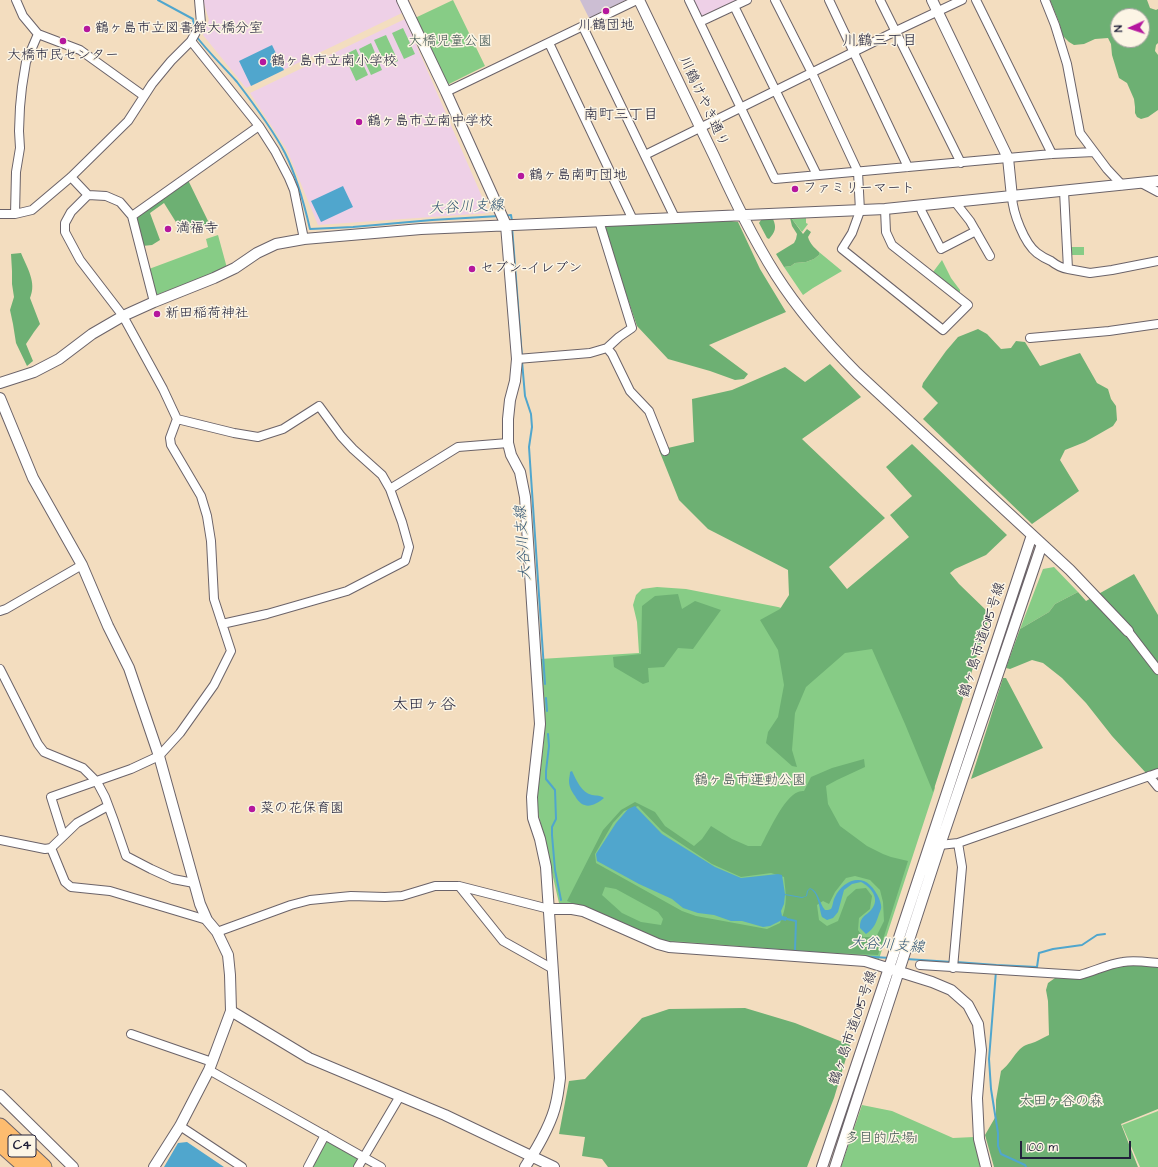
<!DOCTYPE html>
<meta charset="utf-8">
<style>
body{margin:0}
#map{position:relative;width:1158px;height:1167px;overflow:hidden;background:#f3ddbf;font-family:"Architects Daughter",sans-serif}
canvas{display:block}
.north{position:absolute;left:1110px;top:8px;width:40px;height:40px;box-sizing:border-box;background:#fcf5e5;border:1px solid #a5a1a1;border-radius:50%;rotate:267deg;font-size:11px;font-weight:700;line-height:16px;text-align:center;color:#22223b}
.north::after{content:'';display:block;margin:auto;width:14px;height:18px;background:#b5179e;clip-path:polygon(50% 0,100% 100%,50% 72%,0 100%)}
.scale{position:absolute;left:1020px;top:1141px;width:111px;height:18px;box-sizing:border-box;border:2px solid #22223b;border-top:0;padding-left:5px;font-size:12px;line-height:14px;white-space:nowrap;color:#22223b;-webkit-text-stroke:3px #fcf5e5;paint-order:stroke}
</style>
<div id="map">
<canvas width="1158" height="1167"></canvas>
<div class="north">N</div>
<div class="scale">100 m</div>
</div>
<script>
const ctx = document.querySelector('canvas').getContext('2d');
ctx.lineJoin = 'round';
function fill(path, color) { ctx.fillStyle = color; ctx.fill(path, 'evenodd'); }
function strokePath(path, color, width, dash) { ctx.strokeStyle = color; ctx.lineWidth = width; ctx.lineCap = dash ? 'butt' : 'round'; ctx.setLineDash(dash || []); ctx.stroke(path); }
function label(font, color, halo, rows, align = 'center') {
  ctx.font = font + ' "Architects Daughter","Klee One",sans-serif'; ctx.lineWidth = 3; ctx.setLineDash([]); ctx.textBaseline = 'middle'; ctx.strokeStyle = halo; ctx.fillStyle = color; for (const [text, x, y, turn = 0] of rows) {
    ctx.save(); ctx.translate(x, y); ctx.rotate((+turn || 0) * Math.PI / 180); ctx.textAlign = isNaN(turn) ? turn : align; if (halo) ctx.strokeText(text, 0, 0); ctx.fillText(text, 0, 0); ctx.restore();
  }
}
fill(new Path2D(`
 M203 0H396L402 13 246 88 203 35 209 20Z
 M693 0H736L702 16 700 15Z
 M405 19 489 213 318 225 287 150 250 93Z`), '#eed0e7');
fill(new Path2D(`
 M580 0H626L589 18Z`), '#ccbed3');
fill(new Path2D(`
 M453 0 485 66 447 85 415 18Z
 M403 28 415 54 404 59 392 33Z
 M386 35 398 61 386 66 374 40Z
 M371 43 382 70 371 75 359 49Z
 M356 49 368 75 356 81 344 55Z
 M806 218V223L808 224 802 232 792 219Z
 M218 235 227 268 156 295 149 269 208 247 206 239Z
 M1067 247H1084V255H1068Z
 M819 252 842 271 813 288 803 295 784 267 791 266 795 263 806 262 814 259 819 255Z
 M942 260 951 278 960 290V293L933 272Z
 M1054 567 1078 592 1055 604 1049 612 1020 629 1043 569Z
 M657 587 686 589 778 607 873 635 935 788 879 959 661 944 559 903 538 812 537 799 544 739 540 659 639 653 637 622 633 605 636 595 642 589Z
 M862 1105 892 1111 953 1138 974 1137 980 1167H841Z
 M1158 1111V1167H1140L1122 1125Z
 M327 1141 359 1159 354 1167H312Z`), '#87cc86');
fill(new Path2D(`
 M1050 0H1147L1150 8 1156 10 1158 9V43L1156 45 1155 51 1158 55V110L1148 117 1141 119 1137 117 1135 113V107L1134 99 1127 83 1119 78 1112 55 1111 44 1108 38 1095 39 1084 44 1074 45 1069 42 1063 36 1059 22ZM1118 16H1142V40H1118Z
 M188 180 209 223C201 227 189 230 179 227L164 203 150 213 160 240 152 245 142 246 134 216Z
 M790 218 792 219 803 234 807 229 811 232 808 237C810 244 814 247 819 252V255L814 259 806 262 795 263 791 266 784 267 776 254 794 243 796 239 797 234 792 226Z
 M773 219C777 228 775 232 769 239L767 238 759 223 761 220Z
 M731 221 738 222 760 269 786 312 709 345 748 374 744 379 735 380 710 371 668 359 637 326 614 258 604 225Z
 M21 253C27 268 37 282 30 298L40 324 34 332 26 344 33 361 27 366 16 343 13 324 10 310 14 297 12 284V271L11 254Z
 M978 329 987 334 1001 349 1011 348 1016 341 1025 342 1040 366 1058 360 1080 353 1097 383 1108 389 1111 399 1116 406 1117 420 1113 426 1085 442 1065 450 1060 460 1079 491 1032 524 923 419 938 403 922 387 923 383 946 351 958 337Z
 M830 364 861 397 802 439 885 518 829 567 847 589 909 537 890 515 912 496 886 467 912 444 1007 535 986 555 955 569 950 573 959 584 989 613 988 621 933 792 905 724 872 649 845 653 806 687 795 713 792 750 797 767 792 766 766 743 768 732 778 717 784 685 778 650 760 620 780 609 789 595 788 570 708 529 679 500 659 450 694 442 692 399 732 390 785 367 805 382Z
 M1134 574 1158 615V769L1146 773 1112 736 1086 703 1062 678 1043 663 1032 660 1010 669 1006 668 1020 629 1049 612 1055 604 1078 592 1086 601Z
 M678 594 682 609 695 601 721 610 693 649 678 648 664 667 648 668 649 682 643 684 614 667 613 657 641 654 642 606 655 596Z
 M1003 678H1006L1043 748 971 779Z
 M864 759 865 767 837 780 826 786 828 804 840 826 867 846 883 854 891 857 908 861 878 955 818 952 662 940 567 901 603 830 621 810 635 802 655 812 665 826 694 846 702 839 711 826 732 839 748 846H761C768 833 784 797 798 792 800 791 802 791 804 791L811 777 832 768ZM638 806 662 831 712 864 741 877 771 873 784 877C786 896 788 904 780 923L767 929 696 916 682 911 596 863 595 854 613 823 624 811ZM855 876 870 880 880 890 883 902 884 921 877 935 869 937H863L858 930 859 918 870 909 872 896 866 888 856 889 847 897 838 921 827 926 819 920 817 905 823 901 829 904 835 892 846 878ZM605 887 616 889 658 912 663 919 661 925 641 922 622 913 602 895Z
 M1122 964 1158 966V1109L1121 1124 1138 1167H994L985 1135 996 1116V1100L1001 1071C1009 1065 1013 1056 1020 1049 1024 1045 1029 1044 1035 1042 1040 1040 1044 1037 1049 1035L1048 1001 1046 990 1048 983 1055 978 1073 979 1088 976Z
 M745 1008 795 1023 850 1045 834 1098 807 1167H608L602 1159 582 1156 585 1137 559 1134 569 1081 585 1079 642 1018 669 1009Z`), '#6db073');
fill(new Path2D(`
 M272 45 284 70 251 86 239 61Z
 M343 186 353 207 321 222 311 201Z
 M572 771C576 780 582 793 592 795 597 796 600 795 604 798 593 807 583 810 575 796 572 792 569 787 569 781 569 778 570 775 570 772Z
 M635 806 662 834 715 867 741 878 778 874 782 875 785 894 802 897 806 896 807 891 810 888C819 891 819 903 825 910 827 910 829 910 831 909 833 906 833 900 835 897 840 886 852 877 864 881 872 884 880 897 881 905 882 908 880 911 879 914 876 923 874 929 866 934L860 928C860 916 865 917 871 910 881 899 871 887 861 882L852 884 844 890 838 912 833 918 827 920 822 917C819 908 819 893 810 889L808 891 807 896 802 898 785 895 784 904 781 911 782 916 787 917 786 921 782 920 770 926 763 927 742 921H731L714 915 698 913 683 908 672 899 639 884 597 861 596 854 616 823 628 809Z
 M187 1142 224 1167H164L178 1143Z`), '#50a6cd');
strokePath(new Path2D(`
 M158 0 193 19 194 28
 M196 36C209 53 224 67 237 82 253 103 273 130 285 153 297 177 304 203 310 229L353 227 432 220 499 216
 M505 216 511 215 512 221
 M512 227 522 357
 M522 361 525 396 531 414 532 427 529 447 545 684
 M546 698 547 711
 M548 734 549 746 546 771V779L555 790 556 819 552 827V835L555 870 561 900
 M787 919 796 921 795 950
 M749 948 818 953
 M858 956 890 958
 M906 959 952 962
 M956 962 996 965V967
 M996 965 1037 967 1039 953 1053 949 1082 945 1097 935 1105 934
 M996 971 989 1059 991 1089 998 1133V1146L1001 1154 1025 1165 1026 1167`), '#50a6cd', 2);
const minor = new Path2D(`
 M16 0 23 16 38 34 80 50 144 96
 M689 0 775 179 1052 154 1094 152
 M775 0 812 73 858 172 860 211 852 233 842 249 943 330 968 305 892 245 886 232 885 209
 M829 0 908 167
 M880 0 961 163
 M976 0 1052 154
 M1045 0 1055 25 1067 64 1080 133 1107 169 1122 185
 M734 6 817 175
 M700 22 747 0
 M583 27 675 218
 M191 41 259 126 275 151 289 178 294 190 304 239
 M549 43 633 220
 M446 92 637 0
 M645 155 896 31 962 0
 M71 177 88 195 106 196 120 202 132 216 154 302
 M1143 184 1158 192
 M1064 191 1068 269 1090 273 1112 270 1158 261
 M88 195 71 212 65 223V232L80 260 123 316 163 389 177 419 234 433 258 437 283 429 319 406 341 436 353 449 382 475 390 489 402 522 409 547 405 561 347 591 267 614 222 624
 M1012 197C1013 213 1024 243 1037 253 1041 256 1046 259 1051 261 1056 265 1061 268 1068 269
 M955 202 970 221 990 256
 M920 206 922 212 941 249 976 231
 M0 214H15L32 210 71 177 128 121 152 84 171 61 191 41 201 23 199 0
 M15 214 16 172 20 148 19 131 20 107 22 87 26 62 38 34
 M132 216 259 126
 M1030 338 1109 331 1158 324
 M607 348 612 354 630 391 649 411 665 451
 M517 359 590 353 607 348 619 337 632 328 599 221
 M390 489 458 447 508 443
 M0 611 6 609 82 565
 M1128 631 1158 670
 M0 669 38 744 44 752 83 768 97 782 105 797 114 821 126 856 151 869 173 879 194 883
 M1149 776 1158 787
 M63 835 51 797 131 769 159 756 180 733 214 685 231 651 214 599 211 541 207 516 201 496 171 445 170 438 177 419
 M0 840 45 849 51 848 77 823 108 806
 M958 843 1158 773
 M940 845 958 843 962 867 953 968
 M51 848 65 882 71 887 110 891 207 920
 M459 886 503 941 553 969
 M217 932 291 905 310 900 351 896 385 897 402 896 435 886H459L549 909
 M920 965 1080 975C1095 971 1108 964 1123 962 1134 960 1147 962 1158 963
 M131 1034 212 1062
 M209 1070 381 1167
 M180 1126 242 1167
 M308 1167 325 1135
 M358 1167 400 1096`);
const tertiary = new Path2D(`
 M402 0 446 92 506 225 517 359 515 381 510 400 508 419V443L511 455 520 472 525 497 540 724 532 797 533 818 540 839 546 867 560 1078C559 1086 558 1095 556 1103 552 1123 536 1150 525 1167
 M639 0C664 52 689 104 714 156 733 197 752 237 776 275 799 311 827 343 857 373L1070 570 1128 631
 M932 0 1008 158 1012 197
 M0 383 34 372 59 359 92 334 123 316 154 302 214 278 235 268 257 253 276 244 304 239 421 229 885 209 1158 181
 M0 398 33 478 82 565 108 626 129 668 159 756 200 904 207 920 217 932 228 955 230 975 231 1011 209 1070 180 1126 154 1167
 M549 909H572L583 911 658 944 669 947 865 961 932 982 951 990 968 1005 978 1024 981 1050 977 1098 979 1139 986 1167
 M231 1011 309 1058 445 1115 554 1167
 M0 1095 73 1167
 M822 1167 889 968 1032 535
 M835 1167 940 845 1042 544`);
const motorway = new Path2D(`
 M0 1126 44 1167
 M0 1144 26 1167`);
strokePath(minor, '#6b6369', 10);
strokePath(tertiary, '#6b6369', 12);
strokePath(motorway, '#6b6369', 17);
strokePath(minor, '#fff', 8);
strokePath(tertiary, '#fff', 10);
strokePath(motorway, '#fdbc6f', 15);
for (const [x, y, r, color] of [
 [606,11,4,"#b5179e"],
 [87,29,4,"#b5179e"],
 [63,41,4,"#b5179e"],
 [263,62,4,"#b5179e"],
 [359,122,4,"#b5179e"],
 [521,176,4,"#b5179e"],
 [795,189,4,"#b5179e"],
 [168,229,4,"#b5179e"],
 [472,269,4,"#b5179e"],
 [157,314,4,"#b5179e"],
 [252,809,4,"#b5179e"]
]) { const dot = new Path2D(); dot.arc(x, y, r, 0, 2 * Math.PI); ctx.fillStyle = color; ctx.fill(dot); strokePath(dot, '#fcf5e5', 1.5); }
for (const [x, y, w] of [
 [22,1146,28]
]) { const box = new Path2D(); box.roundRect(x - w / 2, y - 11, w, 22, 3); ctx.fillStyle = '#fcf5e5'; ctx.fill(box); strokePath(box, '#22223b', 1); }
label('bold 13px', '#22223b', null, [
 ["C4",22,1146]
]);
label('14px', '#22223b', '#fcf5e5', [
 ["川鶴団地",606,26,"center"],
 ["鶴ヶ島市立図書館大橋分室",95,29],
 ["大橋市民センター",63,56,"center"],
 ["鶴ヶ島市立南小学校",271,62],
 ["鶴ヶ島市立南中学校",367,122],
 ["鶴ヶ島南町団地",529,176],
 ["ファミリーマート",803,189],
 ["満福寺",176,229],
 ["セブン-イレブン",480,269],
 ["新田稲荷神社",165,314],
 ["菜の花保育園",260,809]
], 'left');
label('14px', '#405552', '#fcf5e5', [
 ["大橋児童公園",450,42],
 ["鶴ヶ島市運動公園",750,781],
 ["太田ヶ谷の森",1061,1102],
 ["多目的広場1",881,1139]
]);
label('14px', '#22223b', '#fcf5e5', [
 ["川鶴けやき通り",703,102,65],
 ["鶴ヶ島市道1015号線",983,640,-72],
 ["鶴ヶ島市道1015号線",854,1028,-71]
]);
label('15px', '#22223b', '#fcf5e5', [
 ["川鶴三丁目",880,42],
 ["南町三丁目",621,116]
]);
label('italic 15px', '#345775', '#fcf5e5', [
 ["大谷川支線",466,208,-3],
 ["大谷川支線",524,543,-94],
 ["大谷川支線",887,946,4]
]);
label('16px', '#22223b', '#fcf5e5', [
 ["太田ヶ谷",424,706]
]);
</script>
